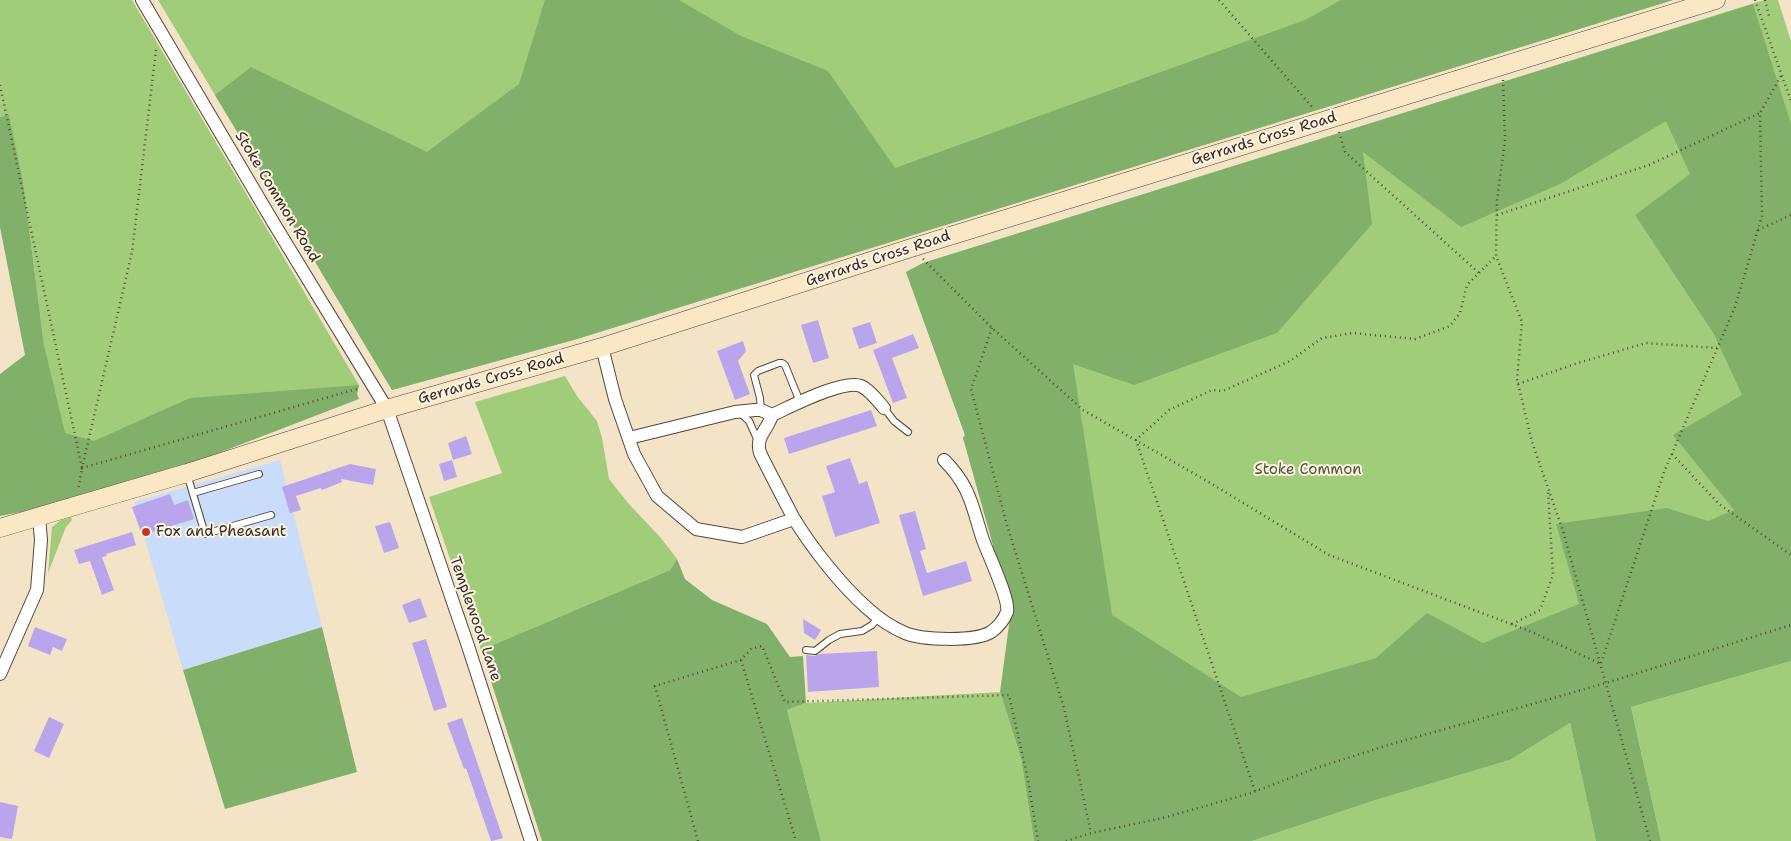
<!DOCTYPE html>
<style>
body{margin:0}
canvas{display:block;background:#f3e4c8}
</style>
<canvas width="1791" height="841"></canvas>
<script>
const ctx = document.querySelector('canvas').getContext('2d');
ctx.lineJoin = 'round';
function fill(path, color) { ctx.fillStyle = color; ctx.fill(path, 'evenodd'); }
function strokePath(path, color, width, dash) { ctx.strokeStyle = color; ctx.lineWidth = width; ctx.lineCap = dash ? 'butt' : 'round'; ctx.setLineDash(dash || []); ctx.stroke(path); }
function label(font, color, halo, rows, align = 'center') {
  ctx.font = font + ' "Shantell Sans",sans-serif'; ctx.lineWidth = 4; ctx.setLineDash([]); ctx.textBaseline = 'middle'; ctx.strokeStyle = halo; ctx.fillStyle = color; for (const [text, x, y, turn = 0] of rows) {
    ctx.save(); ctx.translate(x, y); ctx.rotate((+turn || 0) * Math.PI / 180); ctx.textAlign = isNaN(turn) ? turn : align; if (halo) ctx.strokeText(text, 0, 0); ctx.fillText(text, 0, 0); ctx.restore();
  }
}
fill(new Path2D(`
 M280 460 322 627 183 670 134 502Z`), '#c9dcf9');
fill(new Path2D(`
 M0 0H132L359 385 357 394 68 503 44 345 23 181 9 116 0 117Z
 M158 0H1673L577 339 392 390Z
 M1764 0H1778L1791 41V641L1182 841 963 438 965 435 906 272 923 263Z
 M565 376 577 396 597 421 602 438 609 479 628 503 661 538 677 559 670 570 481 650 429 497 502 473 475 402Z
 M71 517 72 520 66 527 48 573 52 527 61 520Z
 M1791 661V841H1661L1631 707Z
 M1000 692 1021 758 1034 841H821L787 710 806 703Z
 M1570 723 1596 841H1252L1376 800 1510 760Z`), '#a1cd7a');
fill(new Path2D(`
 M545 0H679L741 36 828 71 895 168 1305 20 1341 0H1673L577 339 392 390 215 95 251 67 427 152 519 84Z
 M1753 4 1791 124V661L1631 707 1661 841H1596L1570 723 1510 760 1376 800 1252 841H1034L1021 758 1000 692 1011 610 963 438 965 435 906 272 923 263ZM1666 121 1690 174 1635 215 1714 334 1742 395 1673 435 1734 510 1708 521 1667 508 1556 524 1579 604 1483 643 1427 613 1376 658 1241 697 1112 615 1073 364 1134 385 1277 333 1372 224 1363 152 1461 227 1560 184Z
 M9 115 23 181 44 345 65 433 94 441 190 398 359 385 357 394 359 399 172 471 68 503 0 516V374L25 355 0 227V117Z
 M677 559 685 579 712 600 767 624 790 657 803 656 806 703 787 710 821 841H542L481 650 670 570Z
 M322 627 357 772 225 809 183 670Z`), '#80b06a');
fill(new Path2D(`
 M818 320 829 358 813 363 801 325Z
 M870 322 877 343 859 349 852 328Z
 M913 334 919 348 892 358 907 398 893 403 873 350Z
 M743 341 746 351 738 361 750 394 735 400 717 351Z
 M871 410 877 426 789 454 784 438Z
 M466 436 472 454 453 460 448 443Z
 M850 458 859 484 867 481 880 523 835 537 822 496 835 492 826 466Z
 M452 460 457 477 444 481 439 464Z
 M350 464 376 469 373 485 341 479 342 482 322 490 321 488 296 496 301 510 290 513 282 487Z
 M170 494 174 505 188 500 194 519 142 535 132 507Z
 M915 511 926 549 920 551 927 573 966 561 972 581 923 596 899 515Z
 M390 522 399 548 384 553 375 526Z
 M132 532 136 545 106 554 107 556 102 557 114 590 102 595 90 561 79 564 74 550Z
 M420 598 427 617 409 623 402 605Z
 M803 619 821 630 815 640 804 633Z
 M35 627 67 639 62 651 53 647 50 655 28 646Z
 M426 639 447 707 434 711 412 643Z
 M877 651 879 687 808 692 806 655 814 656 819 654Z
 M49 717 64 724 49 758 34 751Z
 M462 718 503 838 492 841H491L466 768 464 769 447 723Z
 M0 802 18 806 12 839 0 837Z`), '#baa5ed');
const service = new Path2D(`
 M884 408 894 421 908 432
 M761 410 760 398 754 375 758 371 779 363H782L785 365 800 402
 M739 412 749 421 758 441
 M187 474 205 534 271 515
 M193 493 259 474
 M806 650 815 651 829 640 840 634 862 631 872 625 878 618`);
const minor = new Path2D(`
 M142 0 273 222 387 409 468 646 531 841
 M602 347 615 399 634 454 657 496 696 529 742 537 794 519
 M772 415C768 430 755 436 760 453 771 475 782 496 793 517 811 547 841 585 867 608 878 618 891 627 905 633 922 640 975 642 991 632 998 627 1004 620 1007 612 1010 600 988 554 983 540 972 507 971 487 944 460
 M629 438 735 412 755 410H761L772 415C790 407 843 379 861 386 870 390 877 400 884 408
 M0 674 37 590 41 540 39 517`);
const secondary = new Path2D(`
 M0 528 187 473 387 409 602 347 911 248 1716 0`);
strokePath(service, '#574638', 8);
strokePath(minor, '#574638', 14);
strokePath(secondary, '#574638', 19);
strokePath(new Path2D(`
 M1219 0 1313 108
 M1755 0 1791 101
 M1765 0 1769 16
 M156 50 132 252 82 468 360 388
 M1503 80 1505 141 1497 200 1496 256 1522 322 1517 379 1532 442 1563 531 1650 841
 M0 85 82 468 78 490
 M1339 132 1345 152 1479 273
 M1497 215 1649 165 1760 113
 M1758 230 1791 215
 M923 259 992 328 1083 410 1207 481 1329 555 1532 632 1601 664
 M992 328 971 389 1007 525 1064 708 1091 833
 M1518 384 1578 363 1646 343 1717 348
 M1672 454 1719 504 1791 555
 M1512 624 1540 610 1553 575 1548 490
 M741 660 796 841
 M1601 663 1664 472 1735 307 1762 216 1760 113 1781 76
 M1255 791 1136 440 1169 410 1212 390 1223 391 1290 361 1322 338 1353 333 1415 339 1450 326 1460 313 1467 285 1496 256
 M698 841 655 686 741 660 751 649 762 646 785 702 1009 695 1028 780 1038 841
 M1066 841 1091 833 1163 818 1251 793 1316 768 1385 746 1606 683 1791 625`), '#574638', 2.5, [1, 4]);
strokePath(service, '#fff', 6);
strokePath(minor, '#fff', 12);
strokePath(secondary, '#fae7c3', 18);
for (const [x, y, r, color] of [
 [146,532,5,"#c8321e"]
]) { const dot = new Path2D(); dot.arc(x, y, r, 0, 2 * Math.PI); ctx.fillStyle = color; ctx.fill(dot); strokePath(dot, '#fcf5e5', 2); }
label('15px', '#3b2a1e', '#fcf5e5', [
 ["Gerrards Cross Road",1264,139,-17],
 ["Stoke Common Road",277,197,59],
 ["Gerrards Cross Road",878,259,-18],
 ["Gerrards Cross Road",491,379,-16],
 ["Templewood Lane",475,619,71]
]);
label('15px', '#545335', '#fcf5e5', [
 ["Stoke Common",1308,470]
]);
label('15px', '#3b2a1e', '#fcf5e5', [
 ["Fox and Pheasant",156,532]
], 'left');
</script>
